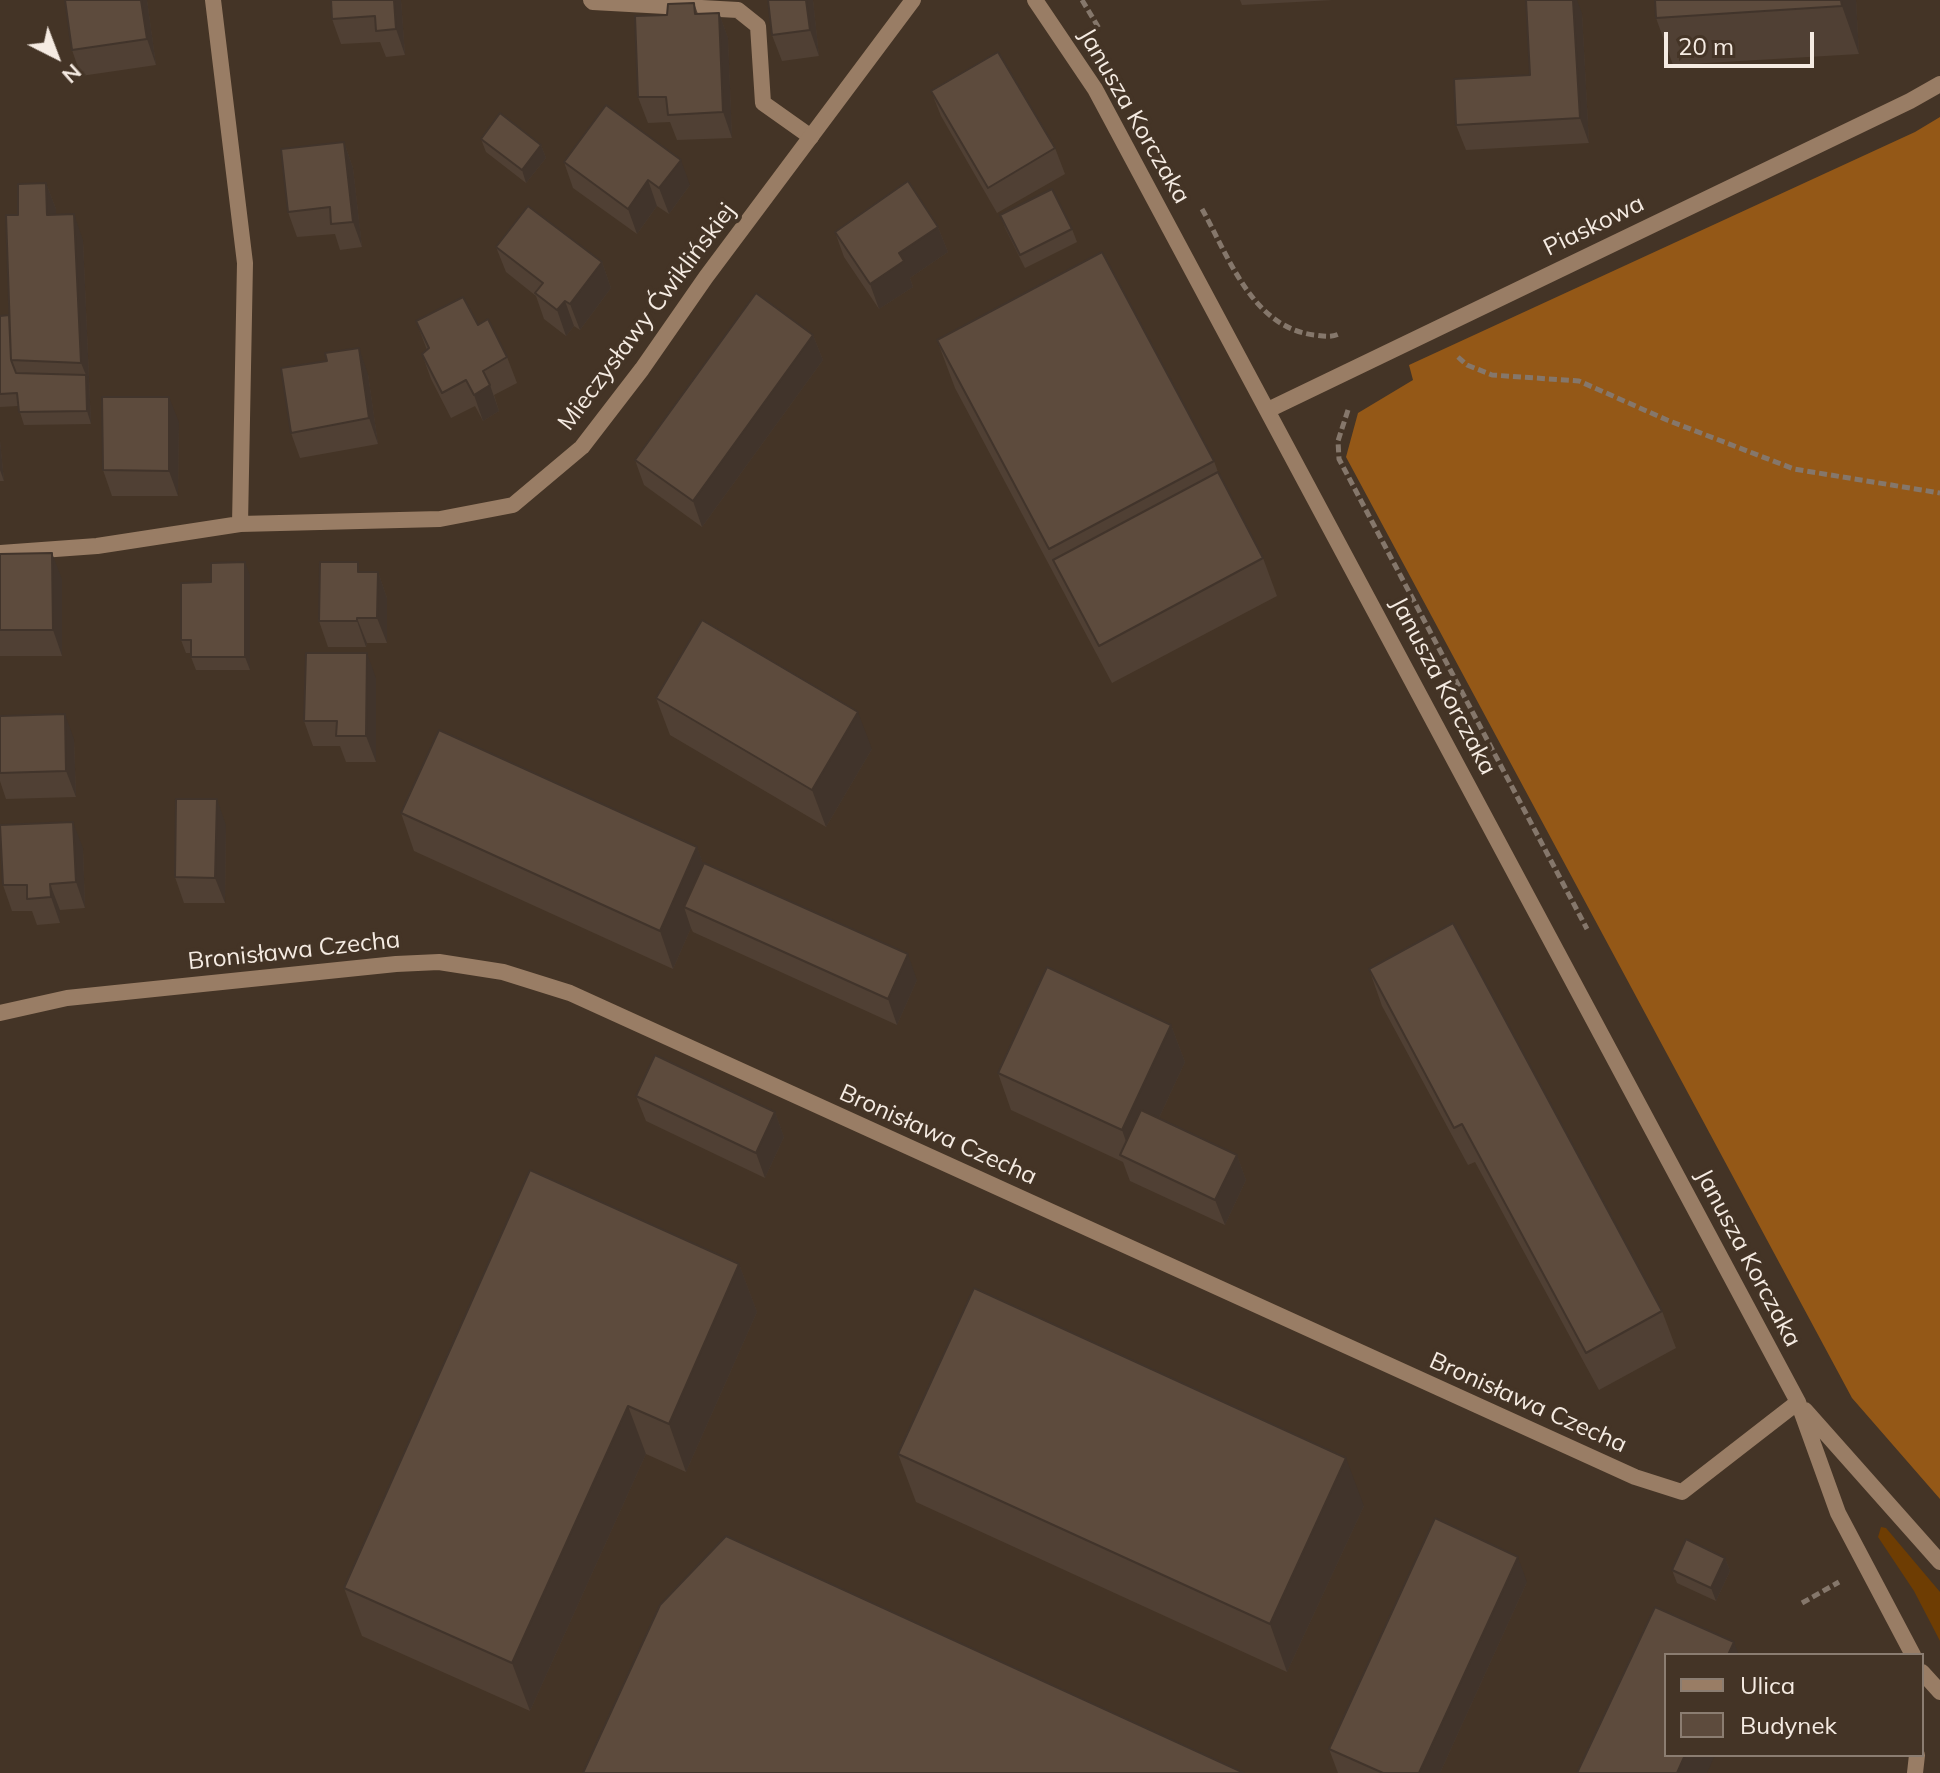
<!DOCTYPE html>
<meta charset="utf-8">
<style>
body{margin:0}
#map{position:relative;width:1940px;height:1773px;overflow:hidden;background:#443426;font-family:Mulish,sans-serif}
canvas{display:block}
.legend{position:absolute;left:1664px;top:1653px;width:260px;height:104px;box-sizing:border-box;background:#443426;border:2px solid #8b7d71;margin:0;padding:10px 14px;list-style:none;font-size:24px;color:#f5ebe2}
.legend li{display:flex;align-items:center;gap:16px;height:40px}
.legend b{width:40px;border:2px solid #8b7d71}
.north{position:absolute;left:16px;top:16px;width:80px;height:80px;-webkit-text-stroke:6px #443426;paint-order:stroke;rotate:138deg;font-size:22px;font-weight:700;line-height:32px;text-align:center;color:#f5ebe2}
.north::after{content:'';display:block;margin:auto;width:28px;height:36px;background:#f5ebe2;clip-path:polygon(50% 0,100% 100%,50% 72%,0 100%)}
.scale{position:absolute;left:1664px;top:32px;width:150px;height:36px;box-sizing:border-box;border:4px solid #f5ebe2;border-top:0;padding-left:10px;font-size:24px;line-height:28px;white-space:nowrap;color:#f5ebe2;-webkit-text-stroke:6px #443426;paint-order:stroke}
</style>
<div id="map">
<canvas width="1940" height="1773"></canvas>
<ul class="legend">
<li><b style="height:10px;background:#997d65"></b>Ulica</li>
<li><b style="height:22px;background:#5d4b3d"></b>Budynek</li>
</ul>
<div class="north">N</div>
<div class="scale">20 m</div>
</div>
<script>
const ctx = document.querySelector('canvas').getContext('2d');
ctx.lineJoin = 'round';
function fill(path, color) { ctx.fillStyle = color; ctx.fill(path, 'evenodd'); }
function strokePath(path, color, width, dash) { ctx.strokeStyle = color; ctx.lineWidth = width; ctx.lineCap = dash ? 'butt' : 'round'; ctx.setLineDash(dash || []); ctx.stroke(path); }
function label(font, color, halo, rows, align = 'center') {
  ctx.font = font + ' Mulish,sans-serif'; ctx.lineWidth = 8; ctx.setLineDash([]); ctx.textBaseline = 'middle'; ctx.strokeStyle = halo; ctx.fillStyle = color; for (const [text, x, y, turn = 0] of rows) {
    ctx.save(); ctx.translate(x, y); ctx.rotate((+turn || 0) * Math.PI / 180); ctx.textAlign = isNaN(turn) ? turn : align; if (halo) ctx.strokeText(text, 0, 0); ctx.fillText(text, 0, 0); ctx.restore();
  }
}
fill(new Path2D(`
 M1881 1527 1886 1528 1940 1592V1641L1914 1591 1878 1537Z`), '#6e3d03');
fill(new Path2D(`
 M1940 117V1499L1852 1398 1346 457 1358 413 1413 380 1409 365 1915 132Z`), '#945817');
strokePath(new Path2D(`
 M1082 0 1100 30
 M1202 209C1229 257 1252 327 1314 335 1323 336 1330 338 1339 334
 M1458 357 1467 365 1492 375 1579 381 1667 420 1794 469 1940 493
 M1348 410 1338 441 1339 459 1587 929
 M1802 1603 1839 1582`), '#85776b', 5, [8, 4]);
strokePath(new Path2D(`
 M591 0 593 2 738 10 758 26 763 103 811 137`), '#997d65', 16);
strokePath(new Path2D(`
 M213 0 245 263 240 524
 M1035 0 1095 89 1798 1402 1838 1513 1913 1655
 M1268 410 1910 101 1940 84
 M0 553 97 546 240 524 440 519 513 505 582 447 642 369 706 277 913 0
 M0 1013 67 998 396 964 439 962 503 972 570 993 1635 1477 1682 1492 1798 1402
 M1805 1410 1940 1562
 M1922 1672 1940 1692
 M1915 1773 1917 1755`), '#997d65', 16);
fill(new Path2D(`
 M147 0 156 65 81 76 72 50Z
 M331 0H401L405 55 386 57 380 42 341 44 332 19Z
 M813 0 819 56 782 61 772 35Z
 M1240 0H1333L1242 5Z
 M1655 0H1856L1859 54 1673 65 1656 18Z
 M694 3 698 14 719 13 728 38 732 138 677 140 670 122 648 123 638 97 667 15Z
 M1582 13 1589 143 1466 150 1456 125 1530 75Z
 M931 91 1055 148 1065 174 997 213 941 116Z
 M481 139 541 145 546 158 526 183 486 152Z
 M344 142 353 168 362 247 340 250 335 234 297 237 288 212Z
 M564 162 690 185 669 214 657 206 637 234 573 188Z
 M46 183 56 209V215L83 240 91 424 24 425 18 406 0 407V316L9 315 18 215Z
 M1000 215 1072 229 1077 242 1025 268 1005 228Z
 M938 227 948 252 910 278 913 287 879 309 844 257 835 232Z
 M496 247 602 262 611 288 580 330 574 326 566 336 544 319 536 296 506 272Z
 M416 321 478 325 507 357 517 383 494 395 499 411 483 421 475 406 451 418 431 379 422 354 427 350Z
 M813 335 823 360 702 527 644 485 635 460Z
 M937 340 1214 461 1218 472 1263 558 1277 596 1112 683 955 388Z
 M327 361 368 374 378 444 300 458 291 433Z
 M179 422 178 496H112L103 470Z
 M0 440 4 481H0Z
 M0 554 62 579V656H0Z
 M361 572H378L387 598V643H367L366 647H328L319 621Z
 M250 575V670H196L191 657V653H186L181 640 211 582Z
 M376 678V762H346L340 746H313L304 721Z
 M656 698 872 749 826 827 670 735Z
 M0 716 74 739 76 797 6 799 0 781Z
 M401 813 697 847 703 864 917 980 897 1025 693 932 691 928 673 969 414 851Z
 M226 825 225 903H184L175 877Z
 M83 848 85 908 60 910V923L37 925 32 911H12L3 885Z
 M1369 969 1662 1311 1676 1348 1599 1390 1475 1162 1468 1165 1382 1006Z
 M1171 1025 1185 1062 1159 1118 1237 1155 1246 1180 1225 1225 1130 1181 1123 1162 1011 1110 998 1073Z
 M636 1096 775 1112 784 1137 765 1178 646 1121Z
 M739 1264 757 1312 686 1472 646 1454 530 1711 362 1636 344 1588Z
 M898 1454 1364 1506 1287 1672 916 1502Z
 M1725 1558 1730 1571 1716 1601 1677 1583 1672 1570Z
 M1527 1582 1440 1773H1338L1329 1749Z`), '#504034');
fill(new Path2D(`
 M141 0H147L156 65 147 39Z
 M394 0H401L405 55 396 29Z
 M806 0H813L819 56 810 30Z
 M1573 0H1577L1582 13 1589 143 1580 118Z
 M1841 0H1856L1859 54 1842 6Z
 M719 13 728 38 732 138 723 112Z
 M344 142 353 168 362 247 353 222Z
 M541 145 546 158 526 183 522 170Z
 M681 160 690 185 669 214 659 188Z
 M648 180 657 206 637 234 628 209Z
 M46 183 56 209V240L47 215Z
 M74 214 83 240 91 424 87 411 86 375 81 363Z
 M938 227 948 252 910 278 913 287 879 309 870 284 899 253Z
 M602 262 611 288 580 330 570 304Z
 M565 301 574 326 566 336 557 310Z
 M813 335 823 360 702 527 693 501Z
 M359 348 368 374 378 444 369 418Z
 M490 385 499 411 483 421 474 395Z
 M169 397 179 422 178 496 169 471Z
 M0 440 4 481 0 470Z
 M52 553 62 579V656L53 630Z
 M245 562 250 575V670L245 657Z
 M378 572 387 598V643L377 618Z
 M357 618 367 643 366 647 357 621Z
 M367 653 376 678V762L366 736Z
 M858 712 872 749 826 827 812 790Z
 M65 714 74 739 76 797 66 771Z
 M217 799 226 825 225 903 215 878Z
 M73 822 83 848 85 908 76 882Z
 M697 847 711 885 684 907 691 928 673 969 660 931Z
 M50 884 60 910V923L51 897Z
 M908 954 917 980 897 1025 888 999Z
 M1171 1025 1185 1062 1138 1163 1133 1161 1122 1130Z
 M775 1112 784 1137 765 1178 756 1153Z
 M1237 1155 1246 1180 1225 1225 1215 1200Z
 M739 1264 757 1312 686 1472 669 1424Z
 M628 1406 646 1454 530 1711 512 1663Z
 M1346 1458 1364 1506 1287 1672 1270 1624Z
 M1518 1557 1527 1582 1440 1773H1419Z
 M1725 1558 1730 1571 1716 1601 1711 1588Z
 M1734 1642 1739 1655H1728Z
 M1685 1755H1715L1707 1773H1677Z`), '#41342b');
const building = new Path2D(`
 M65 0H141L147 39 72 50Z
 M331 0H394L396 29 376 31 375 16 332 19Z
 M768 0H806L810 30 772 35Z
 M1526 0H1573L1580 118 1456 125 1454 79 1530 75Z
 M1655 0H1841L1842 6 1656 18Z
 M694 3 695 14 719 13 723 112 668 115 666 97H638L635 16 667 15 668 4Z
 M998 52 1055 148 988 188 931 91Z
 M606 105 681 160 659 188 648 180 628 209 564 162Z
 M500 113 541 145 522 170 481 139Z
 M344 142 353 222 331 224 330 207 288 212 281 149Z
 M908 181 938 227 899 253 904 261 870 284 835 232Z
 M46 183 47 215 74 214 81 363 11 360 6 215H18V184Z
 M1052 189 1072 229 1020 255 1000 215Z
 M528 206 602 262 570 304 565 301 557 310 535 293 543 283 496 247Z
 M1102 252 1214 461 1049 549 937 340Z
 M756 293 813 335 693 501 635 460Z
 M463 297 478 325 488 319 507 357 483 371 490 385 474 395 466 380 442 393 422 354 429 348 416 321Z
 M9 315 11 360 16 373 86 375 87 411 19 412 17 393 0 394V316Z
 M359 348 369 418 291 433 281 368 327 361 325 353Z
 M102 397H169V471L103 470Z
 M1218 472 1263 558 1099 646 1053 560Z
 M52 553 53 630H0V554Z
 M245 562V657H191V640H181V583L211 582V563Z
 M320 562H358V572H378L377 618H357V621H319Z
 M702 620 858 712 812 790 656 698Z
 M306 653H367L366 736H336L337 721H304Z
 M65 714 66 771 0 773V716Z
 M439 730 697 847 660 931 401 813Z
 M176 799H217L215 878 175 877Z
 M73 822 76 882 50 884 51 897 27 899V885H3L0 825Z
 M704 863 908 954 888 999 684 907Z
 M1453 923 1662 1311 1586 1353 1462 1124 1454 1128 1369 969Z
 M1047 967 1171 1025 1122 1130 998 1073Z
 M655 1055 775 1112 756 1153 636 1096Z
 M1141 1110 1237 1155 1215 1200 1120 1155Z
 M530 1170 739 1264 669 1424 628 1406 512 1663 344 1588Z
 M974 1288 1346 1458 1270 1624 898 1454Z
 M1435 1518 1518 1557 1419 1773H1383L1329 1749Z
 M726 1536 1244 1773H583L660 1605Z
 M1686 1539 1725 1558 1711 1588 1672 1570Z
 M1655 1607 1734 1642 1728 1655H1666V1755H1685L1677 1773H1577Z`);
fill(building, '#5d4b3d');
strokePath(building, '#41342b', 2);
label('24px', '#f5ebe2', '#443426', [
 ["Janusza Korczaka",1134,116,60],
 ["Piaskowa",1594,226,-26],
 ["Mieczysławy Ćwiklińskiej",647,317,-53],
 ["Janusza Korczaka",1443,686,62],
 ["Bronisława Czecha",294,951,-6],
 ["Bronisława Czecha",938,1135,24],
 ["Janusza Korczaka",1748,1258,62],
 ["Bronisława Czecha",1528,1403,24]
]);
</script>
